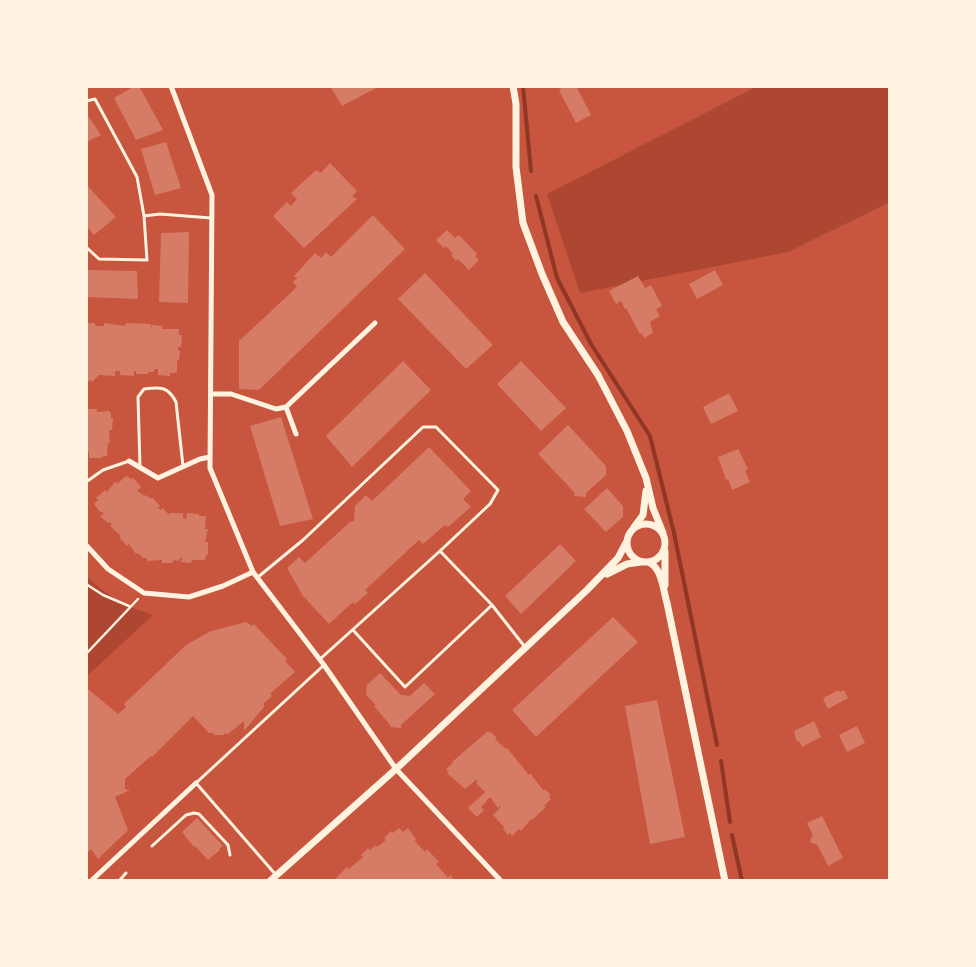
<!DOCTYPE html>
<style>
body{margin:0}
#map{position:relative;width:976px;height:967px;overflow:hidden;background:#c8553d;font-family:Mulish,sans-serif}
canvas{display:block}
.frame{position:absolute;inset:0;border:88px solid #fff3e0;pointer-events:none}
</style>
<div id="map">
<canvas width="976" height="967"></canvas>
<div class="frame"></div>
</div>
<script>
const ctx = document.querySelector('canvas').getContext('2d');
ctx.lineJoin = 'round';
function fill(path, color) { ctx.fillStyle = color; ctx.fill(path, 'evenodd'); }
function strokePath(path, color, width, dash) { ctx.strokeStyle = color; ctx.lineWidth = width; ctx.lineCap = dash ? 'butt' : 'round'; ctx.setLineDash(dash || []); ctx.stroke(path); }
fill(new Path2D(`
 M758 86H890V202L788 252 580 293 547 194Z
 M86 576C106 595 127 607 153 615L86 677Z`), '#ae4732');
strokePath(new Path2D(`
 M523 86 531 171
 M536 196 557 278 591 344 650 436 674 533 717 745
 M721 761 730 822
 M732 835 742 881`), '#8f3625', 4);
fill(new Path2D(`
 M135 86H139L163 130 136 140 114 98Z
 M330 86H380L342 106Z
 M565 86H576L591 115 576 123 559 90Z
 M86 113 101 135 86 142Z
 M166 142 181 188 155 195 141 149Z
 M330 163 357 191 352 196 357 199 304 248 273 216 287 202 291 206 297 199 291 193 316 170 321 173Z
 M86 184 116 217 94 235 86 226Z
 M373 215 405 249 259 390 239 389V341L297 287 293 282 297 278 294 276 315 253 321 258 326 252 331 257Z
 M447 230 455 238 459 235 477 254 475 256 479 260 469 270 458 259 456 261 451 255 453 254 446 246 444 248 436 240Z
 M189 232 188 303 159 302 161 233Z
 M88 270 137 271 138 299 88 297Z
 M715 270 723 285 697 299 689 284Z
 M425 273 493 345 466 369 398 299Z
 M638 276 645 288 651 285 662 306 656 309 660 316 650 322 653 333 644 338 642 333 640 334 626 308 625 309 621 301 616 304 609 291Z
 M86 323H95V326H104V323L125 326 126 323 151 324V329L152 325 163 326 162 329H179V335H182L181 347H178V351H180L179 360H177V371L175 373H170V376L158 375V369H154V372H148V374H136V371H134V376L120 375V371H115V376L99 375 92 382 90 380 86 384Z
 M403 361 431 390 352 467 326 436Z
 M521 361 566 408 541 431 497 384Z
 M729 393 738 411 711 424 703 407Z
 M87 409H97V412L109 411 111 413V418H113L112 430H109L110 443H108L107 456 101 457V458H89V452H86Z
 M281 417 313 519 280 526 250 426Z
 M568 425 606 466V475L586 493V497L574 496 575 493 538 454Z
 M429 447 471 491 463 499 471 507 448 527 445 525 423 544 419 540 365 590 368 593 355 604 353 602 329 624 303 596 287 568 299 557 305 563 350 522 354 521 355 506 366 495 372 501Z
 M738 449 748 469 745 471 750 482 732 490 728 479 726 480 718 457Z
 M126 476 131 479 133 478 141 487 137 491 145 496 146 495 151 499 152 497 160 506 158 508 161 510 163 508 169 515V513H183V518L186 519 187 513 199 514V516H206L205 529H208L205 542H208V555H206L205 560H192L191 563 181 562 182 558H180L179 561 173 560V563H162V560L147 561V558H143L138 553 136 554 129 544 127 546 119 537 121 536 110 526 112 524 110 522 108 523 100 516 104 513 99 511 94 504 98 500 96 498 105 490 107 492 115 482 117 484Z
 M607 488 623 506V517L606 532 584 509Z
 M560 544 576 561 521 614 505 596Z
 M613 617 638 642 536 737 512 710Z
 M246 622 252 626 254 624 287 659 285 661 295 672 270 694 272 696 264 703V707L244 731V721L228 734 224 733V735H213L214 733H209L193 716 152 757 151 756 125 779V789L130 790 115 797 128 830 98 859 91 849 86 854V692L88 689 118 714 126 707 124 704 186 645 211 631Z
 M380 673 401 695 410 696 424 683 435 694 401 725V728L390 727V725L374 706 376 705 366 695 367 685Z
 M839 690 840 692 844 690 848 698 828 709 823 698Z
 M657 700 685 837 650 844 625 706Z
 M814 721 821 737 802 747 799 741 797 742 794 731Z
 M857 726 865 743 847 752 839 735Z
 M488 731 490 733 491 732 497 738 495 739 506 749 507 748 529 775 530 773 542 789 544 791 545 789 551 795 549 797 551 799 544 806 546 807 532 820 531 819 521 831 519 829 512 836 510 833 508 835 503 829 504 827 493 815 501 807 500 806 498 808 490 797 481 807 484 810 477 817 468 808 485 792 476 783 478 781 476 780 465 789 447 773 449 772 446 769 453 763 452 762Z
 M822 816 843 858 828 866 817 844 811 843 810 840 813 835 807 823Z
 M197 818 223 846 219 849 220 850 208 860 195 846 194 847 182 832Z
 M399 828 403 832 408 828 416 839 415 841 425 852 427 849 439 862 436 864 448 878 450 875 455 881H394L392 878 389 881H337L335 879 347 867 349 869 363 857 361 855 368 848 370 850 376 845 377 847 386 840 384 838 391 831 393 833Z`), '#d67c66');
strokePath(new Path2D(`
 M86 584 103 595 129 606
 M86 654 138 599`), '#fff3e0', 2.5);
strokePath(new Path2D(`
 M86 101 95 99 137 177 144 216 147 260 99 259 86 247
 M144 216 160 214 211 218
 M140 468 138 397 144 389C160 387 168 386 176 402L183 466
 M86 482 103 470 129 461
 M258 577 303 540 423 427H436L498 490 490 504 440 551
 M353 630 405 687 492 605
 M319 660 440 551 492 605 525 647
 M152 846 186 815 194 813 199 814 228 845 230 855
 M276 875 196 783 324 665
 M119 881 126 873`), '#fff3e0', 3);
strokePath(new Path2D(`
 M171 86 212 195 210 468 253 572 324 665 396 769 501 881
 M211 394H231L276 409 286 407 375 323
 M286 407 296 434
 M129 461 158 478 200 459 210 457
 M86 545 108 569 144 593 189 597 223 586 253 572
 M91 881 196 783`), '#fff3e0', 5);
strokePath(new Path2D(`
 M513 86 516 104V167L523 223 542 274 563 322 598 375 627 431 646 478 653 508 663 533
 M627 543a19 19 0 1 1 38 0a19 19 0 1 1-38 0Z
 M634 527 643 515 646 491
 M665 551V585
 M648 562C662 567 663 590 667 603L725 881
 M607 574 627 564 641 562
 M270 881 396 769 587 590 618 558 627 541`), '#fff3e0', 7);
</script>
